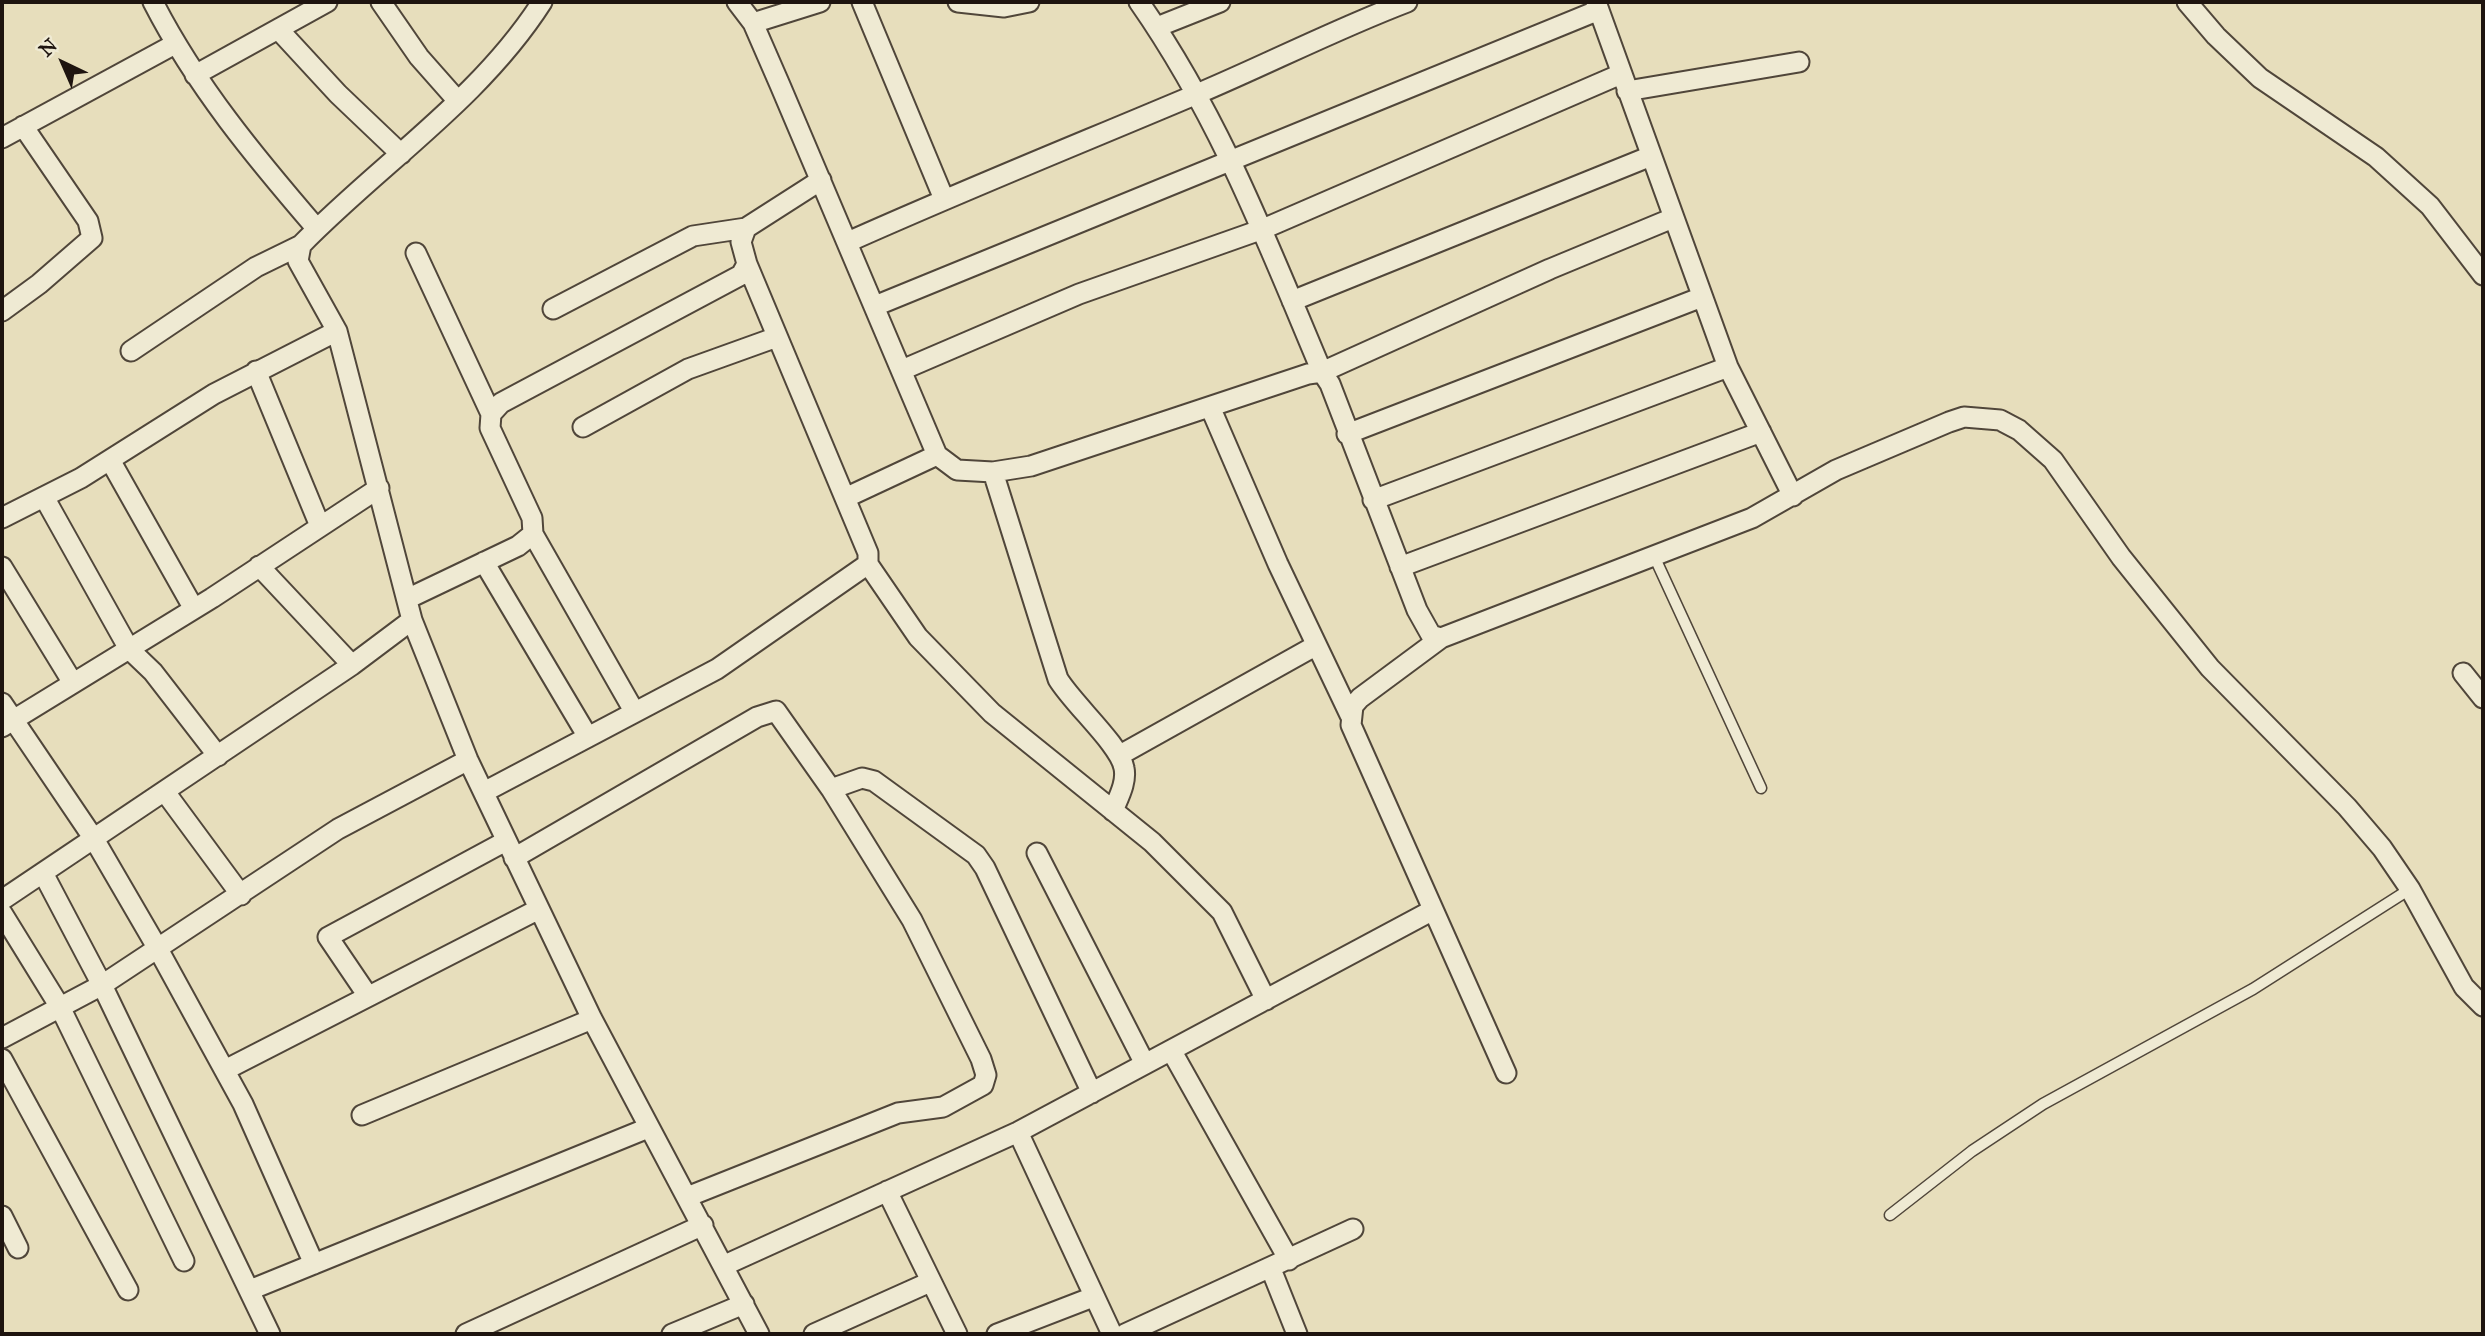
<!DOCTYPE html>
<style>
body{margin:0}
#map{position:relative;width:2485px;height:1336px;overflow:hidden;background:#e7debc;font-family:"IM FELL Great Primer",serif}
canvas{display:block}
.frame{position:absolute;inset:0;border:4px solid #1e140f;pointer-events:none}
.north{position:absolute;left:28px;top:28px;width:70px;height:70px;-webkit-text-stroke:5px #efead3;paint-order:stroke;rotate:316deg;font-size:19px;font-weight:700;line-height:28px;text-align:center;color:#1e140f}
.north::after{content:'';display:block;margin:auto;width:24px;height:32px;background:#1e140f;clip-path:polygon(50% 0,100% 100%,50% 72%,0 100%)}
</style>
<div id="map">
<canvas width="2485" height="1336"></canvas>
<div class="frame"></div>
<div class="north">N</div>
</div>
<script>
const ctx = document.querySelector('canvas').getContext('2d');
ctx.lineJoin = 'round';
function strokePath(path, color, width, dash) { ctx.strokeStyle = color; ctx.lineWidth = width; ctx.lineCap = dash ? 'butt' : 'round'; ctx.setLineDash(dash || []); ctx.stroke(path); }
const service = new Path2D(`
 M1654 556 1761 788
 M1890 1215 1972 1151 2043 1104 2253 989 2410 889`);
const minor = new Path2D(`
 M153 2C196 86 255 157 317 229
 M381 2 419 57 457 100
 M542 2C480 99 380 164 301 245L298 261 337 331 412 620 468 760 592 1019 759 1334
 M737 2 753 23 780 85 937 455 957 470 993 472 1031 466 1308 374 1322 372 1330 384 1417 610 1431 635 1441 638 1752 518 1836 470 1949 422 1964 417 2000 420 2019 430 2053 460 2121 557 2210 668 2347 807 2382 848 2410 889 2464 987 2483 1006
 M862 2 944 199
 M958 2 1004 7 1029 2
 M1139 2C1220 118 1267 242 1322 372L1550 269 1673 218
 M1596 2 1728 367 1793 496
 M2187 2 2216 36 2260 78 2376 157 2430 206 2483 275
 M753 23 820 2
 M1157 27 1220 2
 M278 29 338 94 401 154
 M195 75 327 2
 M1627 91 1799 62
 M2 138 175 44
 M848 242C964 190 1081 143 1197 94 1268 64 1336 29 1407 2
 M416 253 491 414
 M1292 301 1651 156
 M875 306 1599 10
 M553 309 693 236 746 228
 M2 311 39 284 92 238 88 221 23 126
 M131 351 256 267 301 245
 M902 370 1079 294 1263 229 1621 74
 M256 371 320 526
 M1211 409 1278 564 1350 715
 M583 427 688 369 777 337
 M1347 434 1702 297
 M110 460 194 609
 M993 472 1058 679C1073 704 1120 745 1124 768 1127 783 1118 798 1113 811
 M44 497 129 649 153 672 218 756
 M845 498 937 455
 M1373 500 1728 367
 M2 518 81 478 214 394 337 331
 M533 534 634 711
 M484 562 588 737
 M868 564 918 637 992 713 1152 842 1222 912 1266 1000
 M259 566 352 665
 M2 567 73 683
 M1400 567 1761 432
 M407 599 518 546 533 534 532 518 490 428 491 414 501 403 741 275 747 264 741 242 746 228 821 180
 M1441 638 1360 698 1353 706 1351 725 1506 1073
 M2463 673 2483 698
 M2 703 94 839 158 949 243 1104 314 1264
 M2 727 212 598 379 488
 M1120 755 1315 646
 M831 789 862 778 874 781 976 855 985 868 1092 1093
 M165 792 241 895
 M484 792 717 669 868 564V553L747 264
 M1037 853 1145 1064
 M514 858 757 717 776 711 831 789 912 920 981 1059 986 1075 983 1085 943 1107 898 1113 687 1197
 M43 873 102 985 270 1334
 M2 900 352 665 412 620
 M2 913 60 1007 184 1261
 M368 996 328 937 506 841
 M2 1038 102 985 338 829 468 760
 M1171 1050 1289 1260
 M2 1059 128 1290
 M225 1070 539 909
 M362 1115 592 1019
 M1018 1132 1112 1334
 M887 1191 957 1334
 M2 1216 18 1248
 M725 1265 1018 1132 1433 910
 M1271 1269 1297 1334
 M250 1290 648 1128
 M466 1334 703 1225
 M672 1334 744 1304
 M814 1334 930 1282
 M997 1334 1093 1297
 M1125 1334 1353 1229`);
strokePath(service, '#50463a', 13);
strokePath(minor, '#50463a', 23);
strokePath(service, '#efead3', 10);
strokePath(minor, '#efead3', 19);
</script>
